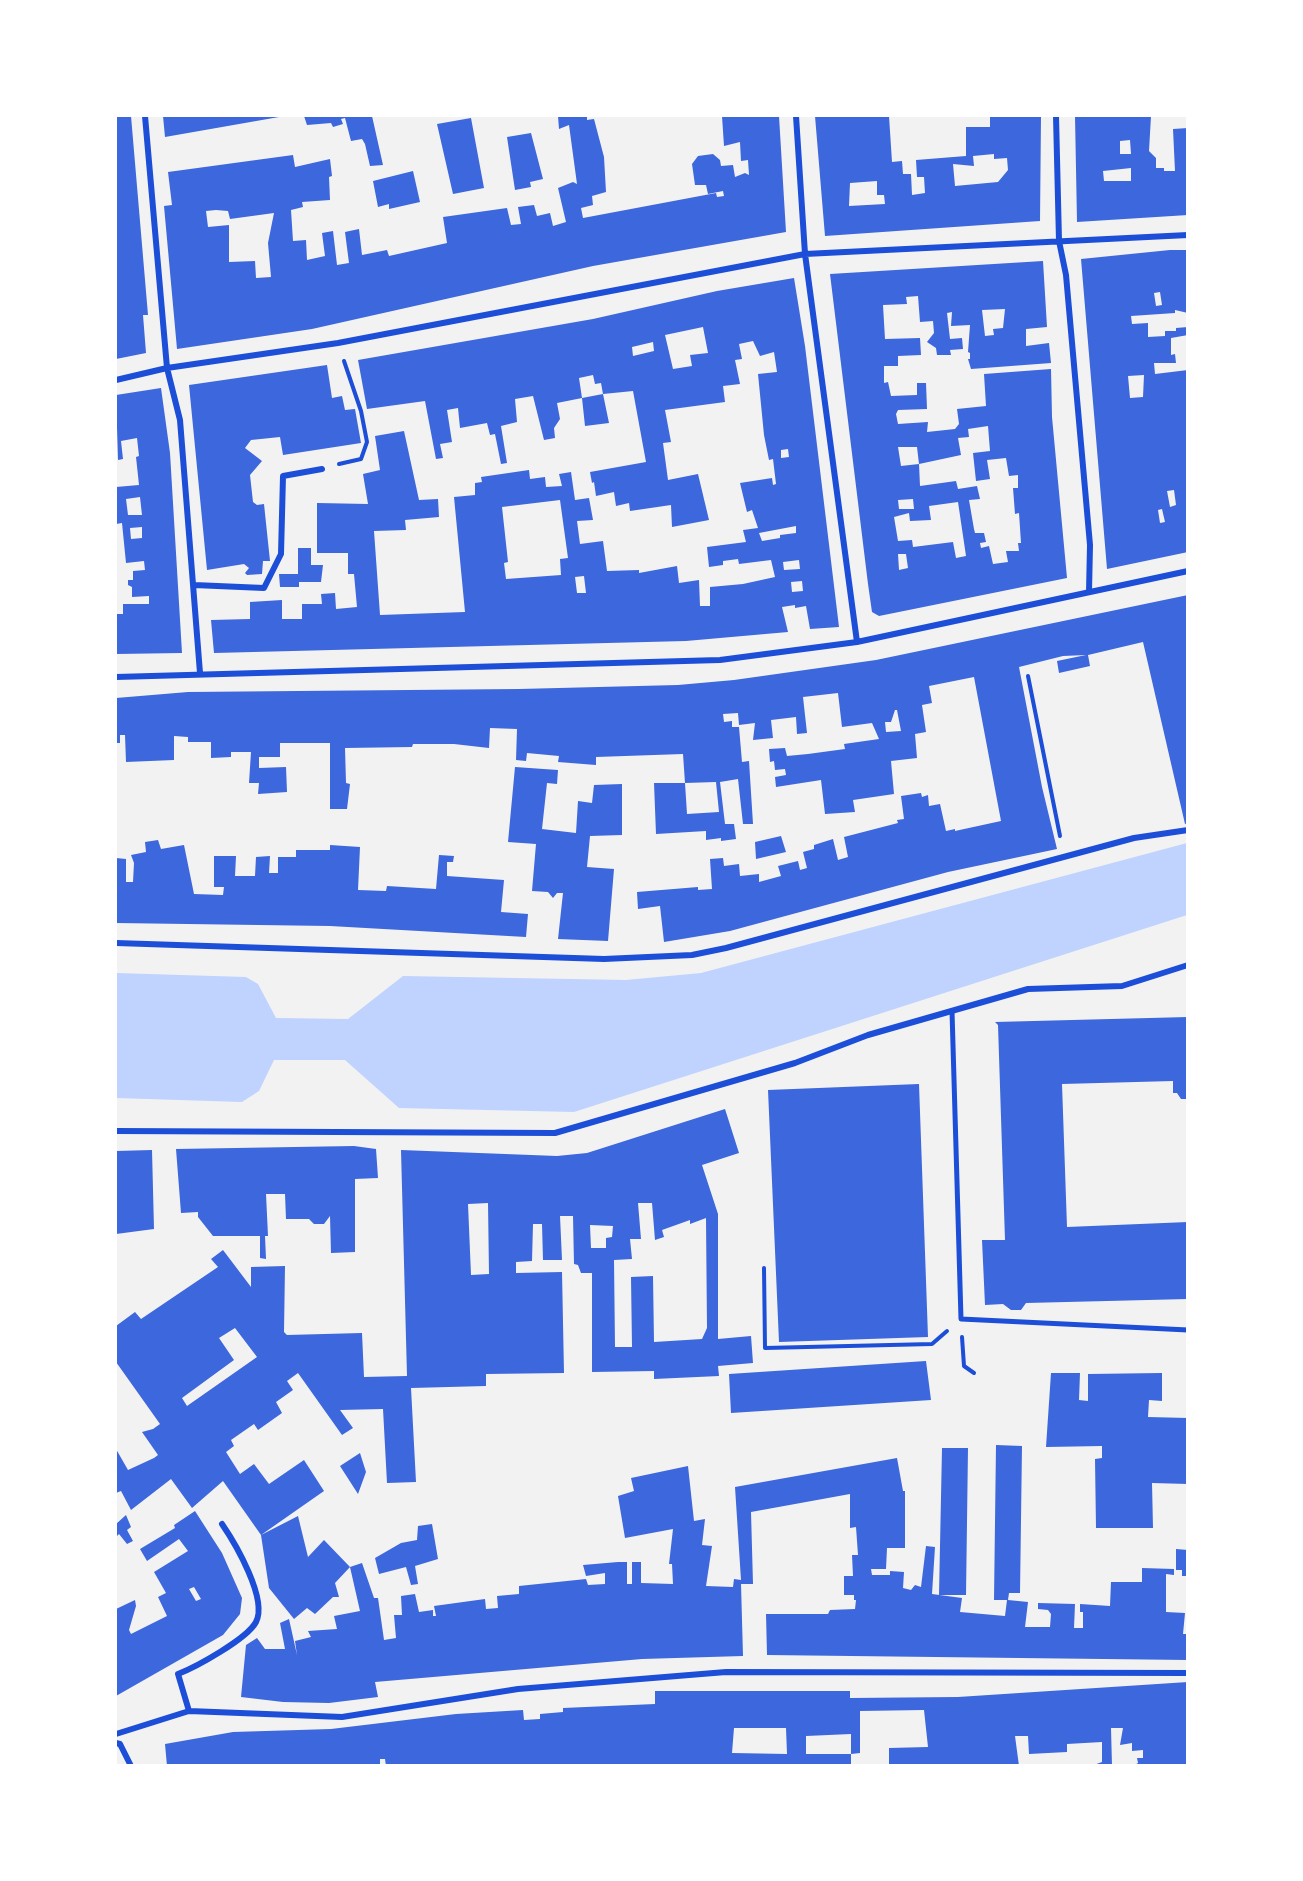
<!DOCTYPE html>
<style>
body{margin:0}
#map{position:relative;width:1303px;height:1881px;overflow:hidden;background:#f2f2f2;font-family:"Noto Serif",serif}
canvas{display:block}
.frame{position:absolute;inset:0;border:117px solid #fff;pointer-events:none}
</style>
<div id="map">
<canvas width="1303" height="1881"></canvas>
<div class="frame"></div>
</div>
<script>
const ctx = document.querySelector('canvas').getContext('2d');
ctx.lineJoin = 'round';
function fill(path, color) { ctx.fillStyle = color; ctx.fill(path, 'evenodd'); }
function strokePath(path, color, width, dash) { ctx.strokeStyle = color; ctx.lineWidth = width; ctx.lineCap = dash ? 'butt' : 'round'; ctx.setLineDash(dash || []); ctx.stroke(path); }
fill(new Path2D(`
 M1187 843V915L574 1112 399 1108 345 1060H274L259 1091 242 1102 116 1098V973L246 977 258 984 276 1018 348 1019 403 976 626 980 701 973Z`), '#bfd3fe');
fill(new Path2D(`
 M116 116H131L148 315H143L146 353 116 359Z
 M163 116H279V117L165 137Z
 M304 116H372L383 165 370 166 365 144 362 139 351 141 345 118 341 119 343 124 333 127 331 123 307 125Z
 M558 116H587V120L594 119 604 157 606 192 592 196 593 205 581 208 583 218 716 193 717 197 724 196 723 191 708 194 706 185H695L692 164 698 156 713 154 720 160 721 166 733 165 735 177 745 173 749 175 748 160 741 161 740 142 724 146 722 116H779L786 232 593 266 312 329 177 349 164 206 172 205 168 172 293 155 295 167 330 159 332 176 329 177 330 200 302 202 303 207 291 210 293 241 306 240 307 260 325 256 322 233 333 231 337 265 349 263 345 232 359 229 362 255 387 250 389 256 447 243 443 217 507 208 511 225 521 224 518 207 534 205 537 216 550 213 553 226 566 222 558 188 573 182 577 184 569 125 559 129ZM216 210 228 211 230 219 274 213 268 243 271 277 256 278 255 261 229 262V225L208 227 206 211Z
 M815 116H889L892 162 902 161 903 174H911L912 195 925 193 924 177H917L916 160 966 156V127H990V116H1041L1040 221 825 236ZM994 154V159L1007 158 1008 170 998 182 955 186 953 164 974 166 973 156ZM877 181V195H884L885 204 849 206 850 183Z
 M1075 116H1151L1149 151 1156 158V168H1164V171H1175L1173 129 1188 128V215L1077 222ZM1130 140 1131 154H1120V141ZM1131 168V181H1104L1103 171Z
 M471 118 484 188 453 194 437 124Z
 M531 133 543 179 530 182 531 187 515 190 507 137Z
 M413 171 420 202 389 209V204L378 207 373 181Z
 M1170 250H1188V313L1175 310V313L1131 316 1132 324 1148 323V337L1165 336V331H1176V328L1188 327V335L1171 338V355L1175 354 1176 363H1154L1155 374 1188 370V552L1107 569 1081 259ZM1160 292 1162 305 1156 306 1154 293ZM1144 375 1143 397 1130 398 1128 376ZM1174 490 1176 505 1170 507 1167 491ZM1162 509 1165 522 1160 523 1158 510Z
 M1043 261 1047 327 1026 329V346L1049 343 1051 363 971 369 968 359H970V353L968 352 970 325 951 326 952 312 947 313 950 339 962 338 963 349 950 350 951 355H937L936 348 927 342 934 333 933 321 920 322 918 296 906 297 907 304 883 305 885 339 920 338 921 355 898 356V366H884V383L888 382 891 396 917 395V383H926L927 409 898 410 896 414 898 424 928 422 927 432 955 429 959 424 957 409 986 406 984 374 1051 369 1052 417 1067 578 879 616 872 612 868 584 830 274ZM1005 309 1003 328 993 329 994 335 985 336 982 310ZM988 426 990 451 973 453 976 481 990 479 987 460 1006 458 1009 476 1018 475V488H1013L1015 514 1019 513 1021 543H1018L1019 551H1006L1008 562 993 564 989 546 981 548 980 543 986 542 984 533H975L974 529 969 500 980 499 977 486 958 489 956 481 920 486 919 464 901 466 898 447H917L919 464 961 455 958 438 969 437 968 429ZM913 499 914 509H899L898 500ZM958 502 966 556 956 558 953 542 913 547 912 540 898 541 894 517 909 513 910 521 931 520 929 506ZM898 554H906L908 568 899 570Z
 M794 278 805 346 839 627 810 629 806 606 795 608V605L782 607 788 632 686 641 214 653 211 620 250 619V602L282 600V619H302V604H322L321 594 335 593 336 609 357 607 354 574H348V553H317V503L368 504 363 474 380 470 375 436 404 431 419 500 438 499 439 517 405 520 406 530 374 531 380 615 465 612 454 497 475 495V483L482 482 481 477 529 470 530 479 545 477 546 487 562 486 559 474 571 472 575 500 589 498 593 520 577 521 580 544 603 541 607 571 639 570V573L677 566 679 583 699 580 700 606H710V587L743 584 775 577 771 560 739 564 738 559 723 561V565L709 567 707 547 746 542 743 530 758 528 752 510 747 512 740 483 772 478 773 485 776 484 773 459 769 460 764 435 758 374 777 372 774 352 760 356 753 341 739 344 742 359 735 360 740 384 723 386 725 402 665 410 671 442 663 443 668 480 698 474 709 520 672 527 671 505 630 511 629 503 616 506 614 492 596 496 594 482 592 483 590 472 646 462 633 391 603 394 609 423 585 426 582 398 603 394 601 383 595 384 593 375 579 378 582 398 557 403 560 419 554 428 555 438 544 440 533 396 515 399 517 422 501 426 507 463 501 464 495 434 490 435 487 423 460 428 458 408 447 410 452 442 440 444 443 458 436 459 425 401 367 409 358 360 593 319 717 291ZM703 327 708 353 690 355 692 366 673 369 665 335ZM653 342 654 351 633 356 632 347ZM788 449 789 457 781 458V450ZM560 500 568 558 560 559 561 575 506 579 504 563 508 562 502 507ZM796 526V533L780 535V538L762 541 759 533ZM799 560 800 569 784 570 783 562ZM584 576 586 593H577L575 577ZM802 581 803 591 792 592 791 582Z
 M327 365 332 398 342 396 345 410 355 409 361 443 283 455 280 437 251 440 245 448 262 461 250 475 253 502 257 505 264 504 270 561H263L262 574 247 575 245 573 249 568 244 564 207 570 189 385Z
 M161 388 170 453 182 653 116 654V614H123V604H149V596L132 597V587L128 585V580H133V571L145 570 144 561 126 563 122 523 116 524V487L139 485 136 457 139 456 137 438 121 441 123 459 118 460 116 395ZM140 497 142 515H128L126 499ZM142 527V538L131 539 130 528Z
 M298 548H311V565H323L321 582H299V587H280L279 574H298Z
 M1188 595V823L1185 824 1143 642 1088 655 1090 666 1059 673 1057 661 1086 655 1063 656 1019 667 1042 787 1057 849 948 872 730 931 664 942 660 906 638 909 637 892 698 887V890L712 889 710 859 723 858 724 866 739 864 740 876 759 874V882L781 876 778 866 798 861 800 870 807 868 803 852 814 849V845L833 839 838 860 848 857 844 837 898 823 897 820 904 819 901 796 921 793 922 797 928 795 929 806 940 804 946 831 955 829V831L1001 821 974 677 929 686 932 703 922 705 926 732 915 734 917 758 891 761 894 794 853 800 855 812 825 814 821 780 776 787 775 777 786 775 785 769 775 770 774 761 770 762 769 749 785 748 787 756 808 754 845 749 844 744 879 739 872 723 842 727 838 693 803 697 807 733 797 734 796 717 771 720 773 738 753 740 755 723 739 725 738 713 723 714 724 722 732 721V727H739L742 762 749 761 753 824H743L738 779 720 782 725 824H734L736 839 721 841V838L706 840V831L656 834 654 783H685L687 814 719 812 716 782 685 783 683 754 596 757V765L558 762 559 756 527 753 526 761 516 760 517 729 490 728 489 748 454 744H413L412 747 345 748 346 783 350 784 347 809H330V743H280V757H259V768L286 767 287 792 258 794 259 783H249L251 752H231V757L211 758V742H188V737L174 736V760L126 762 125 735H120V743H116V698L188 692 519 689 678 685 734 680 876 660ZM895 710H897L901 731 886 732 885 722H891Z
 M515 767 558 770 557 784 547 783 542 829 576 833 578 801 592 803 594 785 622 784V835L590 836 587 867 614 869 608 941 558 939 563 893H557L553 898 548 892 532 891 536 844 508 842Z
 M781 836 786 852 756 859 755 842Z
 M158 840 161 849 184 845 194 894 223 895 224 887H214V856H236L235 876H255L256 857 270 856 269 873H278V857H296V850H330V845L360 847 358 890 386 891 387 886 436 889 439 855 454 856 453 862H447V876L504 880 501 912 528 914 526 937 330 926 116 923V858L126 859V882H133L134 863 131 855 146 852 145 842Z
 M1188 1017V1099H1181L1177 1093H1173V1081L1062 1084 1067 1227 1188 1222V1299L1026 1303 1021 1310H1011L1003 1304 985 1305 982 1240H1005L998 1025 995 1022Z
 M919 1084 928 1337 779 1342 768 1090Z
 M725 1109 739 1153 702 1165 718 1214V1339L751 1336 753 1363 718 1366 719 1376 654 1379V1371L592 1372V1273H581L578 1265 574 1264 573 1216H560L562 1260H543L542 1224H533L532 1261 516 1262V1273L562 1272 564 1373 486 1374V1386L411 1388 416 1482 387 1483 383 1409 340 1410 353 1428 342 1435 298 1373 287 1381 293 1390 276 1402 282 1413 258 1430 254 1424 231 1440 234 1446 226 1452 240 1474 254 1464 269 1484 304 1460 324 1491 261 1535 298 1516 308 1557 324 1540 350 1567 335 1583 339 1597H333L315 1614 307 1608 294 1619 269 1588 261 1535 223 1481 192 1508 171 1479 131 1510 121 1491 116 1493V1449L128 1470 154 1458 158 1455 142 1432 153 1429 160 1424 116 1362V1326L135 1312 141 1319 218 1267 211 1259 223 1250 251 1287V1267L285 1266 284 1332 287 1335 362 1333 364 1377 407 1376 401 1150 557 1156 587 1153ZM488 1203 489 1274 471 1275 468 1204ZM638 1203H652L655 1240 664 1237 662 1230 690 1220V1224L706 1218 707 1328 702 1339 654 1342 653 1276 631 1277 632 1347H615L614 1260 632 1259 630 1239H641ZM590 1225 613 1226 612 1237 606 1238V1248H591ZM235 1328 257 1357 187 1406 182 1398 234 1360 219 1338Z
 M354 1146 376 1149 378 1178 355 1179V1252L331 1253 330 1216 324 1224H314L309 1219H286L285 1194H266L268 1236H265L266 1259 260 1258V1236H213L198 1217V1212L181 1213 176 1149Z
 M152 1150 154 1229 116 1234V1151Z
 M926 1361 931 1400 731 1413 729 1374Z
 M1051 1373H1080L1079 1400 1088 1401V1374L1162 1373V1401L1149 1400 1148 1417 1188 1418V1484L1152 1483 1153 1528H1096L1095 1459 1102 1458V1446L1046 1447Z
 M996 1445 1022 1446 1020 1593H1009L1008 1600 1028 1602 1025 1627H1050L1051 1614 1048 1610 1038 1609V1603L1075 1604 1074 1628H1083V1612H1080V1604L1110 1606 1111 1582H1142V1568L1174 1569V1575L1166 1574V1612L1185 1613 1183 1634H1188V1660L767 1655 766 1614H828L830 1610 855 1609 856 1600H854V1595H844V1576H853L852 1555H858L856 1527 850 1528V1494L751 1512 753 1584H741L743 1656 642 1659 375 1682 378 1697 329 1703 283 1702 241 1697 246 1645 257 1638 265 1649H285L280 1623 289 1619 297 1655 295 1641 311 1637 308 1631 337 1629 334 1616 360 1611 350 1567 362 1563 374 1598H378L384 1640 396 1638 394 1615H402L401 1596 415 1594 419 1612 433 1610V1616H436L434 1606 485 1599 486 1609 498 1608 497 1596 519 1594V1586L586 1579 588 1585 605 1584V1573L586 1576 583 1565 618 1562H627V1584H632V1562H641V1583L673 1584 672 1564H669L673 1529 625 1538 618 1496 634 1491 631 1478 688 1466 694 1521 705 1519 702 1545 712 1546 706 1586 733 1587 734 1579 741 1580 735 1487 897 1458 903 1491H905V1548H887L886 1569H871L872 1575H890V1571L904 1572 903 1588 911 1590 915 1585 921 1587 926 1546 935 1547 932 1594 962 1598 960 1612 1005 1616 1007 1600H994Z
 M942 1448H968L966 1595H939Z
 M360 1453 366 1472 358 1494 340 1466Z
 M195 1511 222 1553 242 1598 240 1614 223 1635 116 1696V1609L135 1600 136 1606 129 1630 131 1634 167 1616 158 1597 166 1593 154 1572 188 1551 179 1539 147 1561 140 1549 175 1528 174 1525ZM194 1587 201 1599 196 1601 189 1589Z
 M126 1515 131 1527 127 1530 133 1541 127 1544 119 1534 116 1537V1524Z
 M432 1524 438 1559 415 1566 418 1584 411 1585 406 1567 379 1574 375 1558 401 1543 417 1540 418 1526Z
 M1176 1549 1188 1550V1576H1182V1570H1176Z
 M1188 1682V1766H1133L1138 1763 1137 1758H1143V1750L1132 1751V1743L1120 1745 1123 1728H1111L1112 1766H1091L1102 1762V1742L1067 1744V1752L1029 1754 1028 1736H1015L1019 1766H889V1748L928 1747 924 1710 860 1711V1753L851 1754V1734L806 1736V1754H851V1766H386L385 1759H380V1766H167L165 1744 233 1732 331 1729 456 1714 523 1710 524 1720 540 1719V1714L563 1712V1708L655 1704V1691H850V1698L958 1697ZM734 1728H786L787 1754 732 1753Z`), '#3d67dc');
strokePath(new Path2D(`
 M339 464 361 459 367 442 361 411 344 361
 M1028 676 1060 836
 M764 1268 765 1348 932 1344 947 1331
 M962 1337 964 1366 974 1373`), '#1d4ed8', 4);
strokePath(new Path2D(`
 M952 1011 961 1319 1188 1330`), '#1d4ed8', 5);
strokePath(new Path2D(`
 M145 116 167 368 180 420 200 673
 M796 116 805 254 857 642
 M1056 116 1059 241 1066 275 1090 545 1089 592
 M116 380 167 368 338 343 805 254 1188 235
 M194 585 264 588 281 554 283 476 322 469
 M116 677 720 660 857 642 1188 571
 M116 943 604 959 692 955 726 948 1134 838 1188 830
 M116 1131 555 1133 795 1063 868 1035 1028 989 1122 986 1188 965
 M189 1711 178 1674C196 1667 247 1639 256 1622 268 1599 235 1543 222 1524
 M116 1734 189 1711 342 1717 518 1689 726 1672 1188 1673
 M116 1743 120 1744 131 1766`), '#1d4ed8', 6);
</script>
